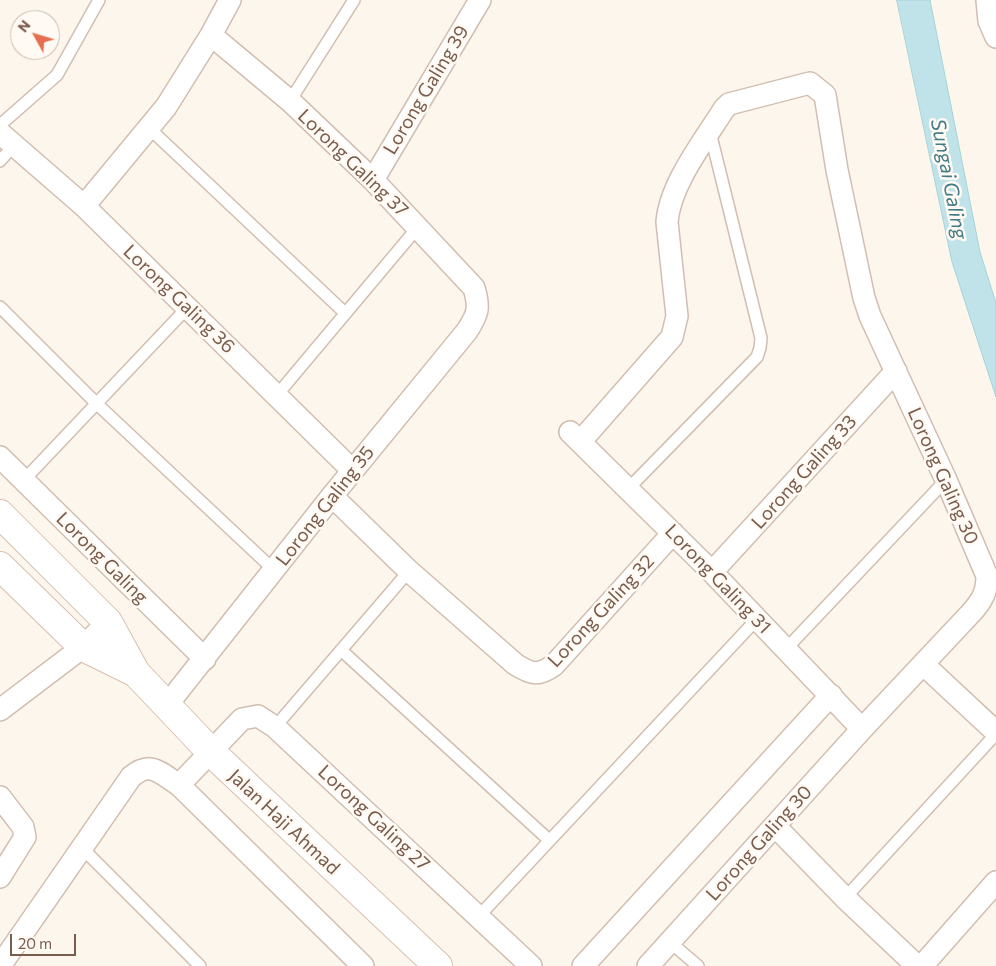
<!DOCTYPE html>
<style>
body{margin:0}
#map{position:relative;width:996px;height:966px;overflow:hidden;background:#fdf6ec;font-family:Commissioner,sans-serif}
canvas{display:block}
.north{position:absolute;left:10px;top:10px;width:50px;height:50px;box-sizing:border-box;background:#fffaf3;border:1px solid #cabbb1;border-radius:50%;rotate:309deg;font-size:14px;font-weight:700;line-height:20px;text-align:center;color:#7a5c4d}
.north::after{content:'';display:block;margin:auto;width:18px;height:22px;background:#e76f51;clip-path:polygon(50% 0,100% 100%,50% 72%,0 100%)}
.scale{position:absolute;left:10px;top:934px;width:66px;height:22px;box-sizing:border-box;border:2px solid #7a5c4d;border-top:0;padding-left:6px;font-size:15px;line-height:18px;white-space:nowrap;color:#7a5c4d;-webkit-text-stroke:4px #fffaf3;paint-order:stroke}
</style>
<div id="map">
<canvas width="996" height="966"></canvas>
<div class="north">N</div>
<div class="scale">20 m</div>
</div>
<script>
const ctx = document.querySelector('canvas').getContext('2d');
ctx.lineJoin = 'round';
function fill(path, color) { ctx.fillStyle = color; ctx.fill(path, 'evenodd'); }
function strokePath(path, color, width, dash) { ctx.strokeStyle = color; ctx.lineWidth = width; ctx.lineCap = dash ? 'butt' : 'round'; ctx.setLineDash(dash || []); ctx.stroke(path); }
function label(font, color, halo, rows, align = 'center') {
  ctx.font = font + ' Commissioner,sans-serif'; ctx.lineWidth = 5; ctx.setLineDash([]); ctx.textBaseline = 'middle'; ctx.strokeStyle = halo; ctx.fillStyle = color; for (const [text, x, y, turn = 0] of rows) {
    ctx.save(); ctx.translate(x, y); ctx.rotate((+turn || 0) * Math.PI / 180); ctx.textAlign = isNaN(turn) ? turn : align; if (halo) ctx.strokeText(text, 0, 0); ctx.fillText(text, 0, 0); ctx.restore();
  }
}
const water = new Path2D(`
 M897 0H930L980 252 996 303V397L952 262Z`);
fill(water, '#bfe3e8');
strokePath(water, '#a5d3da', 1);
const lane = new Path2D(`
 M290 101 354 0
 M0 125 57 75 99 0
 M150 129 345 313
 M0 161 14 145
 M0 307 97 404 274 570
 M277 395 418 227
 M24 480 188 307
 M628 489 757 357 760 348 761 338 710 132
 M786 649 946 480
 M341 650 549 840
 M275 727 409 571
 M83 849 200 966
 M845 898 996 734
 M479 916 757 619
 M670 942 698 966`);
const street = new Path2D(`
 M987 0 989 21 996 37
 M0 133 84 206 352 470
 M373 180 480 0
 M84 206 166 107 211 35 230 0
 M570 432 712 572 862 729
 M580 442 672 337 677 316 667 222C670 184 704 141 724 109L729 104 810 83 825 95 837 170 864 298 870 316 946 480 987 576C987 592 982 601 971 613L862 729 648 966
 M0 457 205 659
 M332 496 409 571 515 664C532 675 539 676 554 665L673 533
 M712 572 896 371
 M923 664 996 732
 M167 705 332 496 467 331C478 314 480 308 474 288L373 180 290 101 211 35
 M0 710 83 647 108 622
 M179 785 242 719 258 716 275 727 531 966
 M0 797 23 827 25 837 0 877
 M775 826 845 898 917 966
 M0 966 131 777C151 760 160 773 179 785L363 966
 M583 966 831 695
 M922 966 996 882`);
const secondary = new Path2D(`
 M0 514 108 622 136 673 211 752 438 966
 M0 566 83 647 136 673`);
strokePath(lane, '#d1beb0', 14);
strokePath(street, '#d1beb0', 24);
strokePath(secondary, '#d6c0b0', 30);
strokePath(lane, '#fff', 11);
strokePath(street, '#fff', 21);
strokePath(secondary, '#fff', 28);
label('19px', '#7a5c4d', '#fffaf3', [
 ["Lorong Galing 39",426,90,-59],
 ["Lorong Galing 37",353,163,44],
 ["Lorong Galing 36",179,299,44],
 ["Lorong Galing 33",804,472,-48],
 ["Lorong Galing 30",943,476,66],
 ["Lorong Galing 35",325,506,-52],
 ["Lorong Galing",102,558,45],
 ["Lorong Galing 31",718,579,46],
 ["Lorong Galing 32",601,611,-47],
 ["Lorong Galing 27",374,818,43],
 ["Jalan Haji Ahmad",284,822,43],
 ["Lorong Galing 30",759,843,-48]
]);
label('italic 20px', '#437c86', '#fffaf3', [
 ["Sungai Galing",949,179,79]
]);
</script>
